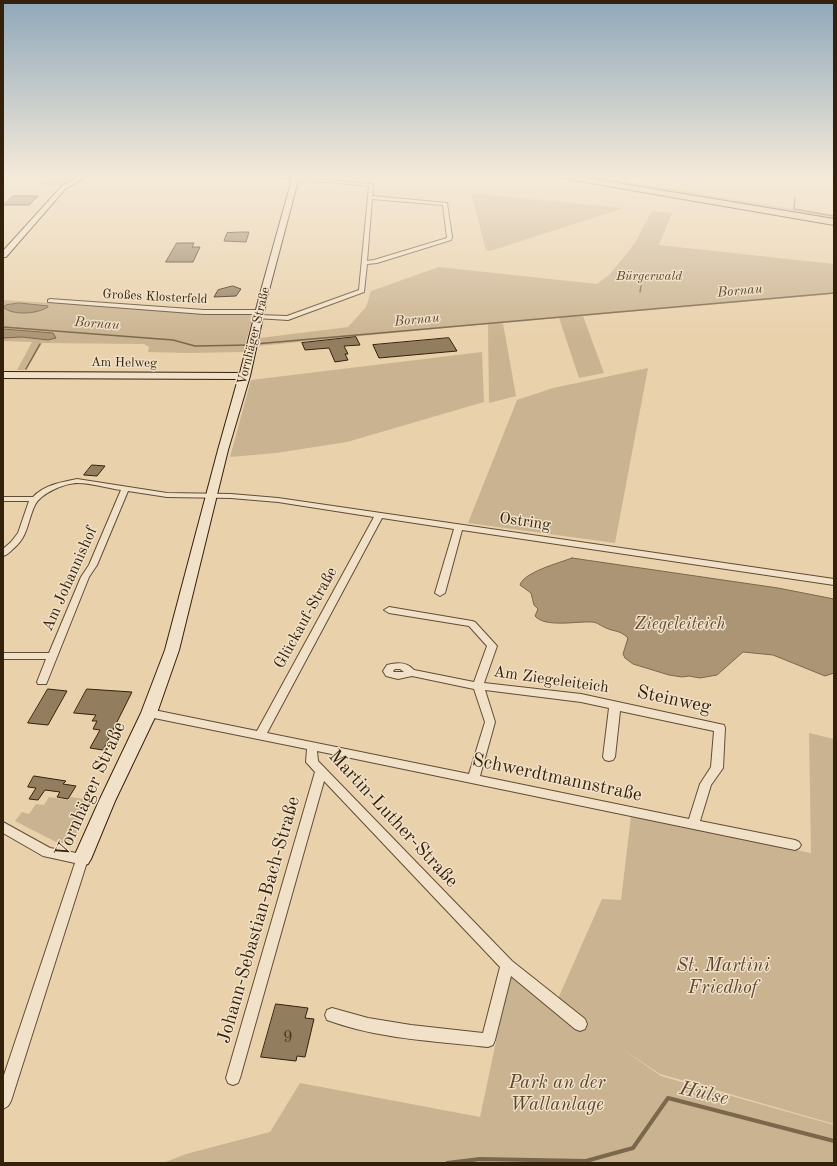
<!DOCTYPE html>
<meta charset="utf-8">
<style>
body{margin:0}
#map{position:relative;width:837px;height:1166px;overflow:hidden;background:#e9d1ab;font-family:"Old Standard TT",serif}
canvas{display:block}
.frame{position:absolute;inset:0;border:4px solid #34210c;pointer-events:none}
</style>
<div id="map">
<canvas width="837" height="1166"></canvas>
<div class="frame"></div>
</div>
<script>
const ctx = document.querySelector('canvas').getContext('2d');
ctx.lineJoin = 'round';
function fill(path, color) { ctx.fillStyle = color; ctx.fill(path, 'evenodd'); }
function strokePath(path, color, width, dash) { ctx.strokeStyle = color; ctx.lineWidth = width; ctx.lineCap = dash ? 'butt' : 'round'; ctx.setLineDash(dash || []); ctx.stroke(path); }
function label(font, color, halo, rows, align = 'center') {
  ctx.font = font + ' "Old Standard TT",serif'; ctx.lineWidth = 3; ctx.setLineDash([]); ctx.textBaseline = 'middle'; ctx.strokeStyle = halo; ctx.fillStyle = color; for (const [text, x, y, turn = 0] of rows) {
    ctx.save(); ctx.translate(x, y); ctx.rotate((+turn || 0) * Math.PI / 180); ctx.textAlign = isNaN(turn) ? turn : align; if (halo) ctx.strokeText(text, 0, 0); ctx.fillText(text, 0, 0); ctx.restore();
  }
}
fill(new Path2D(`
 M70 176H80L59 186 32 184Z
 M582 176H595L834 216V219Z
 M471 193 624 208 490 251 486 250Z
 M652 211 672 213 659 245 834 264V294L583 316 604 373 579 378 559 318 503 323 516 396 489 403 488 324 258 346 260 338 348 327 366 307 371 291 439 267 597 284 610 274 635 243Z
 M3 300 116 307 254 313 243 352 186 353 148 352 149 347 144 344 42 343 26 370H17L32 342 3 341Z
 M482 352 484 402 347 442 276 453 230 457 251 380Z
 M648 368 615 543 468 523 517 400 553 388Z
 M809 733 834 739V1124L660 1074 621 1048 661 1076 834 1125V1163H163L186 1154 270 1132 300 1083 480 1117 510 976 578 1027 557 1001 602 899 621 900 631 816 811 853Z
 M49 797 69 800 70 797 93 800 74 840 64 843 56 842 15 821 22 812 29 814 36 804 44 805Z`), '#cab390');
const water = new Path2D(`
 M19 303 48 306V307C37 314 13 316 3 307L6 305Z
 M3 329 53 333 56 338 48 340 22 337 3 338Z
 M572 558 778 588 834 599V673L825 676 773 655 743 652 717 675 700 678 689 676 682 677 669 675 633 664 625 658 623 654 628 638C620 630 615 632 606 628 601 626 597 622 592 622 577 621 545 628 535 616L538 609 534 605 531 593 520 585C524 572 559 563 572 558Z`);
fill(water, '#ab9575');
strokePath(water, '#7b674b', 1);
strokePath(new Path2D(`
 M795 198 794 209 834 216
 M640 292 641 286
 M3 327 173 340 195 346 250 345
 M255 344 834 293
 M26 369 40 344`), '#7b674b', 1.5);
strokePath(new Path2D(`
 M447 1163 480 1159 586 1161 633 1148 668 1098 834 1141`), '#7b674b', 4);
const building = new Path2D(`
 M13 196H38L29 205H4Z
 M242 232H249L246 242 224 241 227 233Z
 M177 243H194L192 247H200L193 262H166Z
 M233 286 241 289 236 296 214 297 218 290Z
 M356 337 360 345 344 346 348 354H345L348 360 335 362 329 348 305 350 302 343Z
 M449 338 457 351 379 358 373 345Z
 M92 465 105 466 97 476 84 475Z
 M48 689 67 691 48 725 28 723Z
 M87 689 132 692 103 750 90 748 100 730 93 729 97 721H92L96 715 74 713Z
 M34 776 66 781 63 784 76 786 68 799 57 797 60 792 45 790 38 800 29 799 36 788 28 787Z
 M276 1004 308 1008 305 1018 314 1019 305 1057 297 1056 296 1061 261 1057Z`);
fill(building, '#927d5f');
strokePath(building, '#34210c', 1);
const street = new Path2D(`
 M294 177 371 184 373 185 372 196 447 203 452 237 451 240 377 263 367 264 364 292 288 320 256 318 255 317 258 315 287 316 359 290 369 186 295 179ZM372 199 443 205 447 238 374 260 367 261Z
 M50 299 204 310H259L262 312 259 314H204L48 302V300Z
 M77 479 167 493 231 494 278 498 834 579V585L462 530 445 593 440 596 435 593 454 529 382 518 267 733 469 774 485 722 474 689 412 676 398 679 386 676 383 671 387 665C398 662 407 662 414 670L474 682 487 646 469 626 389 613 384 610 389 607 472 621 475 622 497 646 484 683 581 694 724 725 725 728 723 768 711 785 700 821 795 840 799 842 801 845 799 848 795 850 317 751 318 761 512 961 585 1019 587 1024 585 1029 580 1031 575 1029 511 976 495 1040 493 1045 488 1047C435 1041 378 1039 327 1020L325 1015 327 1010 332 1008 368 1018 411 1025 483 1033 500 967 324 781 240 1078 238 1083 233 1085 228 1083 226 1078 315 772 306 762 307 749 149 717 145 716 144 713 145 710 149 709 257 731 374 517 278 502 231 498 167 497 128 491 97 565 89 577 47 682 46 684H38L37 682 46 659H3V653H49L81 577 89 565 121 490C107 488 91 483 78 483 65 483 41 493 35 505 27 521 29 536 13 549 10 552 7 555 3 556V549L11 542 18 533 29 501H3V497H33C44 485 62 482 77 479ZM395 669H400L404 672H394L393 671ZM485 690 581 702 609 708 603 757 605 760 609 761 613 760 615 757 620 711 714 731 711 767 700 784 689 819 480 776 495 722Z
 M3 822 50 848 82 854 86 855 88 859 11 1101 8 1106 3 1109V1078L75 863 43 856 3 833Z`);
const secondary = new Path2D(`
 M81 176H89L66 188 6 257H3V251L62 186Z
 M278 176 299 177 268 294 250 376 228 450 179 650 157 713 115 801 91 859 88 864 82 866 76 864 73 859 99 801 141 713 165 650 218 450 238 379 3 378V372L240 373 260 294 292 179 281 178Z`);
const highway = new Path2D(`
 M557 176H575L834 219V225L561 178Z`);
strokePath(street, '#614d34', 2);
strokePath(secondary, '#34210c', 2);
strokePath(highway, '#34210c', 2);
fill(street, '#f1e1c8');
fill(secondary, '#f1e1c8');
fill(highway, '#e9d1ab');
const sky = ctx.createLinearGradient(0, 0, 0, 339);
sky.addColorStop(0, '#8fa8ba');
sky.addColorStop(0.52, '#f5ead9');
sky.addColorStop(1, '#f5ead900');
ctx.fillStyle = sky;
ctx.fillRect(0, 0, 837, 339);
label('italic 13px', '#5a462d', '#f1e1c8', [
 ["Bürgerwald",649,277]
]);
label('13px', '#34210c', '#f1e1c8', [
 ["Großes Klosterfeld",155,297,3],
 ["Vornhäger Straße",254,336,-76],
 ["Am Helweg",124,363,1]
]);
label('italic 14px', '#5e4a31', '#f1e1c8', [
 ["Bornau",740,291,-5],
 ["Bornau",417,320,-5],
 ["Bornau",97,324,4]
]);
label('16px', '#34210c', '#f1e1c8', [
 ["Ostring",525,522,8],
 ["Am Johannishof",70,579,-66],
 ["Glückauf-Straße",306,618,-61],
 ["Am Ziegeleiteich",551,680,8]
]);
label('italic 17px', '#5e4a31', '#f1e1c8', [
 ["Ziegeleiteich",680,625]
]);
label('17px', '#4c3821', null, [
 ["9",288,1038]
]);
label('19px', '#34210c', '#f1e1c8', [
 ["Steinweg",674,700,12],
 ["Schwerdtmannstraße",557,778,12],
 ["Vornhäger Straße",91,790,-66],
 ["Martin-Luther-Straße",393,819,47],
 ["Johann-Sebastian-Bach-Straße",259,920,-74]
]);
label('italic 19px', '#5a462d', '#f1e1c8', [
 ["St. Martini",723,966],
 ["Friedhof",723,988],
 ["Park an der",557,1083],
 ["Wallanlage",557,1105]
]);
label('italic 20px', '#5e4a31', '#f1e1c8', [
 ["Hülse",704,1094,13]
]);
</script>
